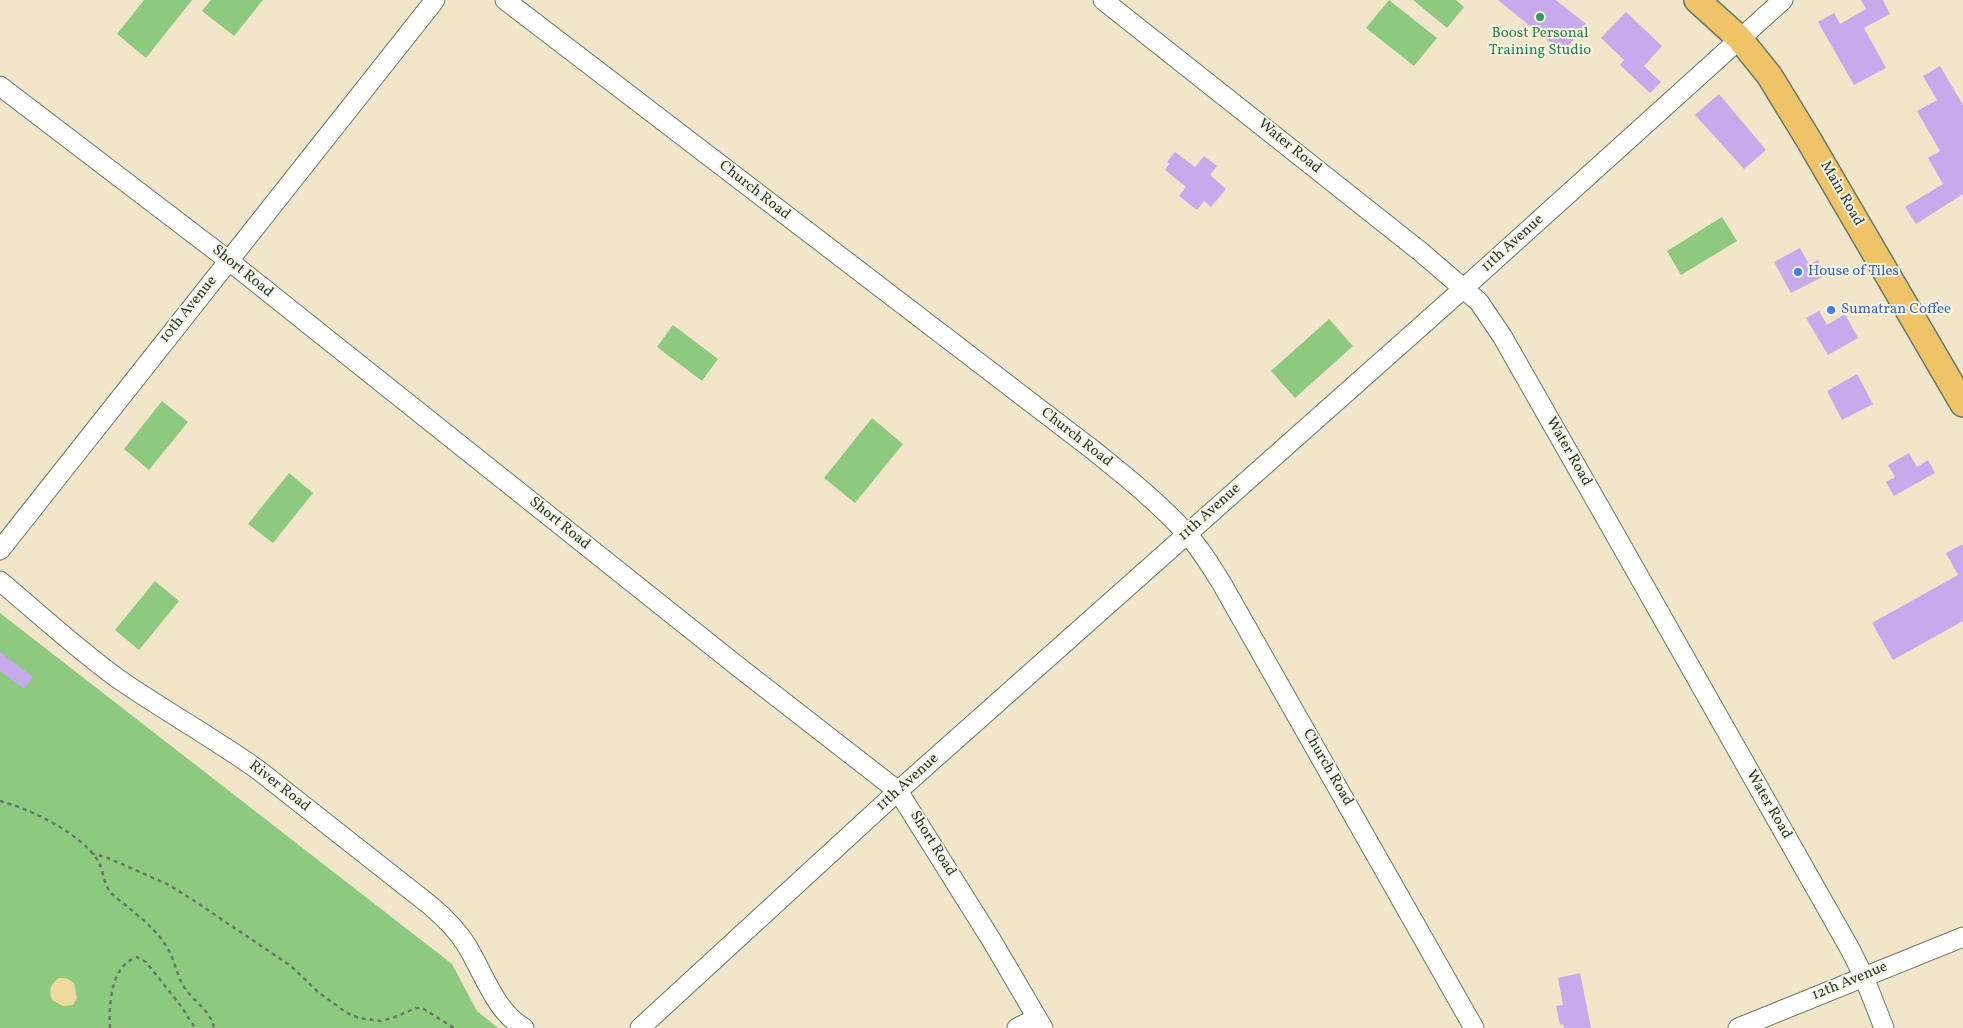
<!DOCTYPE html>
<style>
body{margin:0}
canvas{display:block;background:#f1e6ca}
</style>
<canvas width="1963" height="1028"></canvas>
<script>
const ctx = document.querySelector('canvas').getContext('2d');
ctx.lineJoin = 'round';
function fill(path, color) { ctx.fillStyle = color; ctx.fill(path, 'evenodd'); }
function strokePath(path, color, width, dash) { ctx.strokeStyle = color; ctx.lineWidth = width; ctx.lineCap = dash ? 'butt' : 'round'; ctx.setLineDash(dash || []); ctx.stroke(path); }
function label(font, color, halo, rows, align = 'center') {
  ctx.font = font + ' Vollkorn,serif'; ctx.lineWidth = 4; ctx.setLineDash([]); ctx.textBaseline = 'middle'; ctx.strokeStyle = halo; ctx.fillStyle = color; for (const [text, x, y, turn = 0] of rows) {
    ctx.save(); ctx.translate(x, y); ctx.rotate((+turn || 0) * Math.PI / 180); ctx.textAlign = isNaN(turn) ? turn : align; if (halo) ctx.strokeText(text, 0, 0); ctx.fillText(text, 0, 0); ctx.restore();
  }
}
fill(new Path2D(`
 M144 0H192L146 58 117 34Z
 M211 0H263L234 36 202 11Z
 M1389 0 1437 38 1414 66 1366 28Z
 M1413 0H1456L1464 7 1447 28Z
 M1722 217 1737 241 1681 275 1667 251Z
 M1329 319 1353 346 1295 398 1271 371Z
 M673 325 718 359 702 381 657 347Z
 M162 401 188 422 149 470 124 449Z
 M872 418 903 444 855 503 824 478Z
 M289 473 313 493 273 543 248 524Z
 M155 581 179 601 139 650 115 630Z
 M0 613 452 964 477 1011 498 1028H0Z`), '#8dc97e');
fill(new Path2D(`
 M59 978H66L74 983 77 998 73 1005 63 1006 52 1000C48 991 51 983 59 978Z`), '#eeda9e');
fill(new Path2D(`
 M1498 0H1556L1586 24 1563 53Z
 M1861 0H1883L1890 14 1864 28 1886 68 1854 85 1818 22 1834 13 1840 24 1866 9Z
 M1626 12 1662 46 1644 66 1661 82 1650 93 1620 65 1624 60 1601 38Z
 M1940 66 1963 105V194L1916 224 1905 207 1943 184 1928 158 1940 151 1917 111 1937 100 1923 76Z
 M1719 94 1766 150 1744 169 1695 115Z
 M1175 152 1195 167 1204 156 1217 166 1210 175 1226 189 1211 207 1204 201 1197 210 1179 196 1186 187 1165 170 1169 164 1167 162Z
 M1800 248 1809 264 1818 260 1826 275 1791 293 1774 262Z
 M1819 311 1827 325 1845 314 1858 338 1828 355 1806 318Z
 M1857 374 1873 404 1842 420 1827 391Z
 M1909 453 1917 467 1928 460 1935 473 1894 496 1886 482 1895 477 1888 465Z
 M1963 544V621L1893 660 1872 623 1958 575 1946 553Z
 M0 652 33 677 24 689 0 671Z
 M1580 973 1591 1028H1564L1563 1024 1560 1025 1556 1006 1563 1005 1558 978Z`), '#c5abec');
const minor = new Path2D(`
 M505 0 1093 450C1125 476 1158 502 1186 533 1200 548 1211 566 1222 584L1474 1028
 M1103 0 1421 252 1479 302 1502 336 1620 543 1850 949 1864 977 1884 1028
 M0 86 228 260 736 665 898 791 992 941 1043 1028
 M0 550 435 0
 M0 581C39 614 76 648 117 678 163 710 212 737 257 769L431 906C445 918 458 931 467 946 484 974 495 1011 524 1028
 M640 1028 898 791 1464 288 1783 0
 M1017 1028 1037 1018
 M1738 1028 1963 937`);
const major = new Path2D(`
 M1697 0 1739 38 1769 75 1807 137 1963 404`);
strokePath(minor, '#687868', 21);
strokePath(major, '#687868', 28);
strokePath(new Path2D(`
 M0 801C30 809 81 833 98 861 104 871 103 883 111 893 130 910 155 926 168 949 176 963 177 979 187 991 197 1004 211 1012 214 1028
 M91 853 108 858 169 885 193 900 291 966 318 992 347 1013 359 1018 381 1021 395 1017 416 1008H422L454 1028
 M110 1028C109 1005 110 966 137 957L146 962 181 1006 195 1028`), '#687868', 2.5, [4, 4]);
strokePath(minor, '#fff', 19);
strokePath(major, '#efc469', 25);
for (const [x, y, r, color] of [
 [1540,17,5,"#2e9e5b"],
 [1798,272,5,"#3f7fe0"],
 [1831,310,5,"#3f7fe0"]
]) { const dot = new Path2D(); dot.arc(x, y, r, 0, 2 * Math.PI); ctx.fillStyle = color; ctx.fill(dot); strokePath(dot, '#fcf5e5', 2); }
label('15px', '#27864d', '#fcf5e5', [
 ["Boost Personal",1540,34],
 ["Training Studio",1540,51]
]);
label('15px', '#1f3d34', '#fcf5e5', [
 ["Water Road",1289,147,39],
 ["Church Road",754,191,38],
 ["Main Road",1841,194,60],
 ["11th Avenue",1513,244,-42],
 ["Short Road",242,272,39],
 ["10th Avenue",189,310,-51],
 ["Church Road",1076,438,38],
 ["Water Road",1568,452,60],
 ["11th Avenue",1210,513,-42],
 ["Short Road",559,524,39],
 ["Church Road",1327,768,60],
 ["11th Avenue",908,783,-42],
 ["River Road",279,787,38],
 ["Water Road",1768,805,60],
 ["Short Road",932,844,58],
 ["12th Avenue",1850,982,-22]
]);
label('15px', '#366cbe', '#fcf5e5', [
 ["House of Tiles",1808,272],
 ["Sumatran Coffee",1841,310]
], 'left');
</script>
